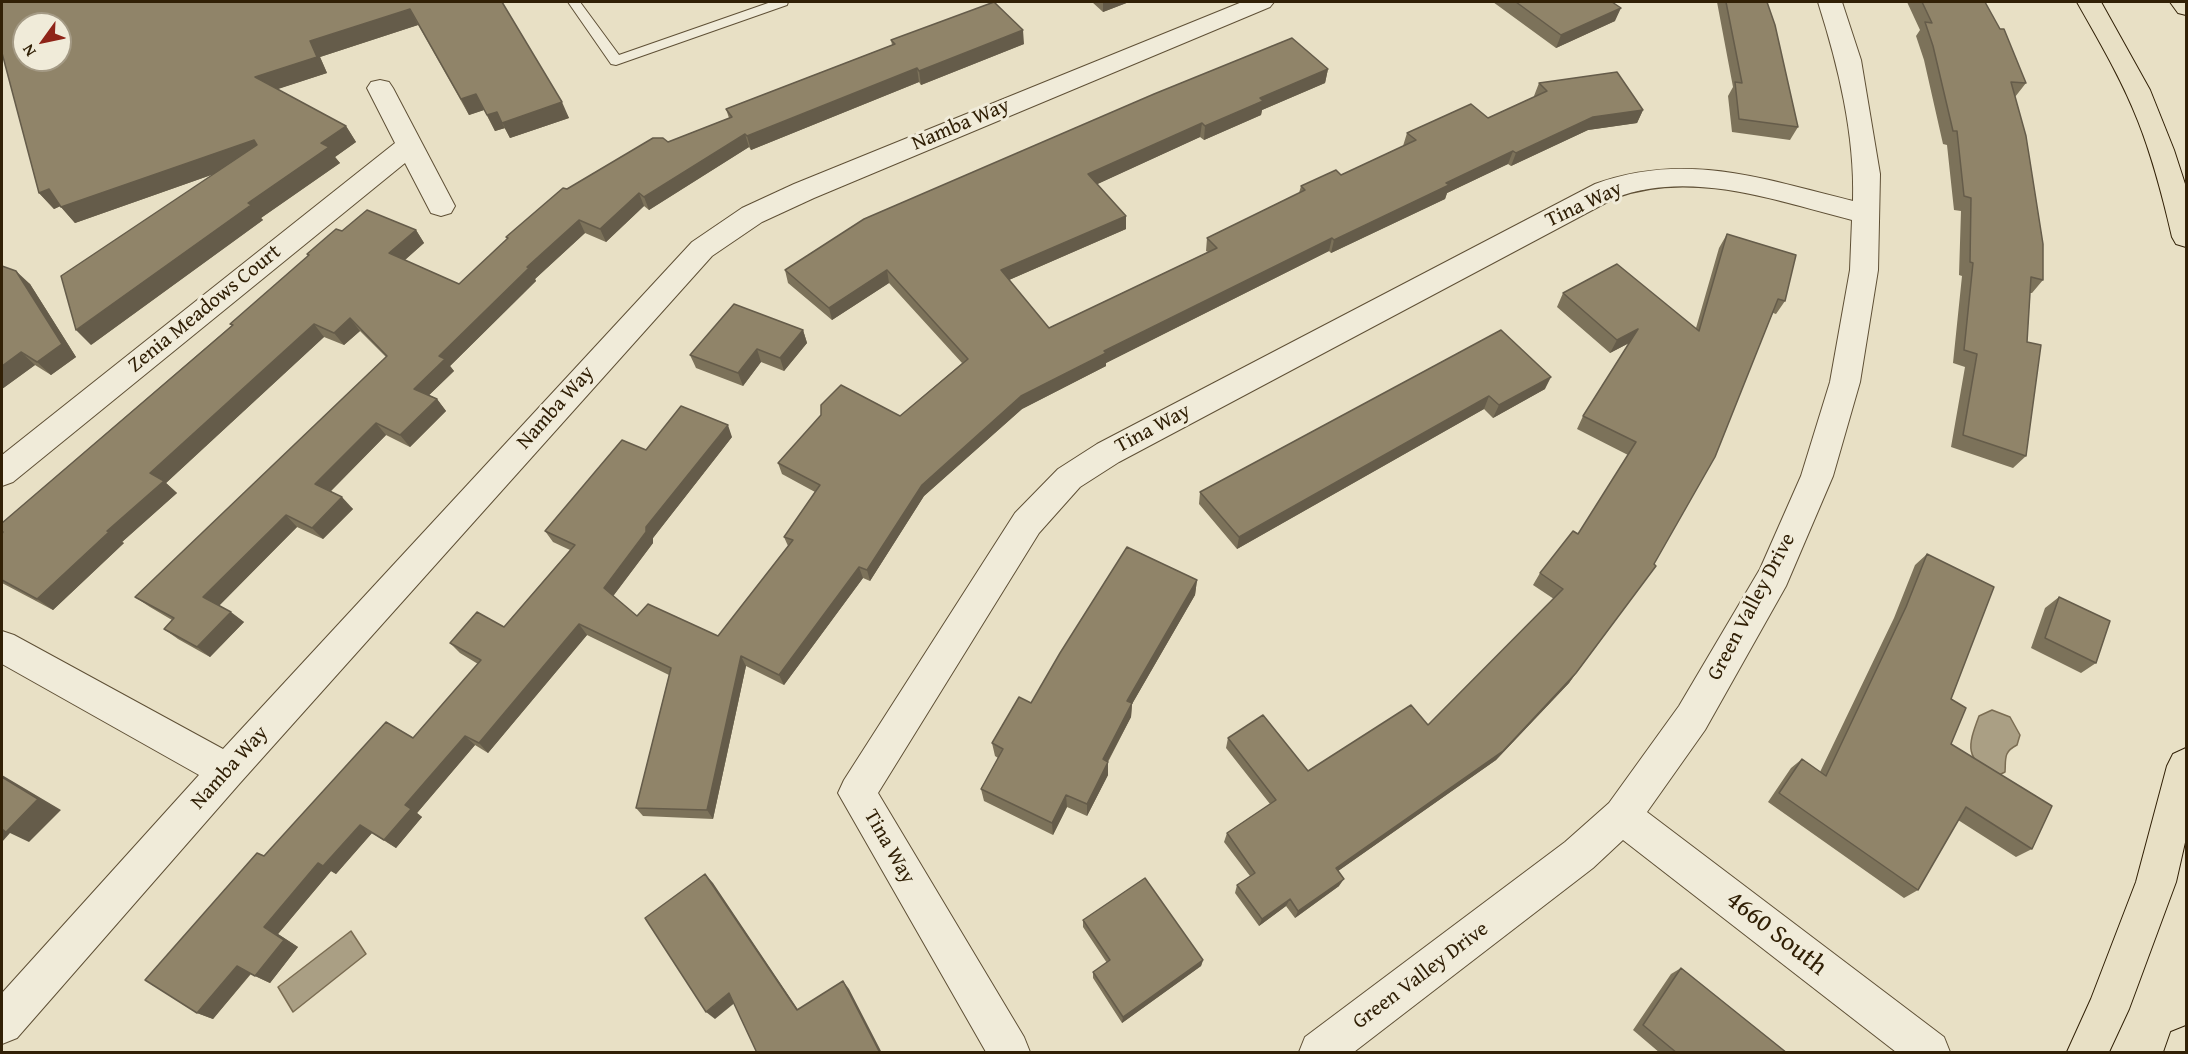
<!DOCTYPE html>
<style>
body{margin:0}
#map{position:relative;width:2188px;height:1054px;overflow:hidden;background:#e8e0c5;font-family:"Gentium Book Plus",serif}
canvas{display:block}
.frame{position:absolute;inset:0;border:3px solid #312006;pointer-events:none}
.north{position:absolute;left:12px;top:12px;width:60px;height:60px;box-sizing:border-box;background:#f0ebd9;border:2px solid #a49a85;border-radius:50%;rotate:237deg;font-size:16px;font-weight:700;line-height:24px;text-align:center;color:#312006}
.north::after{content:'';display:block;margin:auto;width:21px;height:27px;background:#8f2418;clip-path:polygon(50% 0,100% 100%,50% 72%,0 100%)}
</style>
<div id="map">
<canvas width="2188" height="1054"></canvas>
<div class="frame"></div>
<div class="north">N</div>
</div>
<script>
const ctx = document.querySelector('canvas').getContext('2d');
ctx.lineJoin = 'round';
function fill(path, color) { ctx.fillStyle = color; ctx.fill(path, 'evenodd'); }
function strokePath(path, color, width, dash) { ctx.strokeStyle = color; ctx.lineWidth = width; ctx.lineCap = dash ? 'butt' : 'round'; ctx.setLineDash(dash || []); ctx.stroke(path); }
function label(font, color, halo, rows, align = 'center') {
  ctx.font = font + ' "Gentium Book Plus",serif'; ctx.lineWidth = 6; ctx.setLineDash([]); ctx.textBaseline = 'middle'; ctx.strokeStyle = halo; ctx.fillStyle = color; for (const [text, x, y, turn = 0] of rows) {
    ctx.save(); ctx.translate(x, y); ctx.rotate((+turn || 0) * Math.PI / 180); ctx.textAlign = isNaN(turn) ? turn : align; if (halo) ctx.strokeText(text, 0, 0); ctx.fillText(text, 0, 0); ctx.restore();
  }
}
const water = new Path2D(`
 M1992 710 2010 717 2020 735 2017 745C2003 752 2006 759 2005 772L1995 777C1965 757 1967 748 1979 716Z
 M351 931 366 954 293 1012 278 987Z`);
fill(water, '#aa9f84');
strokePath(water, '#7a6c52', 1.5);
const service = new Path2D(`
 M568 2H580L619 55 771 2H788L787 5 616 65 611 64Z`);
const minor = new Path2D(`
 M1242 2H1274L1270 7 814 198 762 222 712 256 240 783 17 1038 2 1044V993L199 775 2 664V631L14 635 223 749 692 242 742 208 794 184Z
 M1818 2H1842L1861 60 1880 174 1878 270 1860 382 1833 476 1786 586 1705 730 1647 812 1944 1037 1950 1052H1896L1623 840 1593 868 1354 1052H1299L1305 1037 1565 842 1609 803 1679 706 1760 569 1801 476 1830 382 1850 270 1852 220C1776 201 1691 169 1615 198L1119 462 1080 487 1039 533 878 793 1024 1037 1030 1052H986L838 793 844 780 1015 513 1058 469 1097 444 1595 184C1686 151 1763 179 1853 201 1855 134 1838 65 1818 2Z
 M380 80 389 82 393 88 455 206 451 213 441 216 431 213 405 163 13 482 2 486V455L395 143 367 88 371 82Z`);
const primary = new Path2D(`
 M2077 2H2101L2150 90 2174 150 2186 187V247L2176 244 2172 237C2163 198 2153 159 2138 121 2122 80 2099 41 2077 2Z
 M2170 2H2186V15L2178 13Z
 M2186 748V838L2176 882 2129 1009 2109 1052H2067L2091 999 2136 882 2167 766 2173 754Z
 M2186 1026V1052H2164L2171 1032Z`);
strokePath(service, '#5f5036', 2);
strokePath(minor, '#5f5036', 2);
strokePath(primary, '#312006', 2);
fill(service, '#f0ebd9');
fill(minor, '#f0ebd9');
fill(primary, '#e8e0c5');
fill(new Path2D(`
 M502 2 569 118 510 138 505 128 495 131 484 110 469 115 418 25 320 57 327 73 277 89 346 126 356 142 335 157 340 163 261 218 263 220 91 345 214 174 75 223 60 206 54 209 39 193 2 53Z
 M1092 2H1129L1103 12Z
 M1493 2H1612L1615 21 1556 48Z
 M1717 2H1767L1798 127 1790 140 1732 132 1728 96 1733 87Z
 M1907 2H1985L2026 83 2015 97 2043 280 2032 293H2030L2027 342 2026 456 2013 468 1951 447 1965 367 1953 363 1962 276 1959 275 1961 211 1954 210 1947 145 1943 144 1924 60 1916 36 1920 30Z
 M891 40 1024 44 921 85 919 82 751 150 749 147 649 210 644 206 606 242 585 233 535 279 536 281 450 366 454 371 429 395 437 399 446 411 410 447 386 435 331 491 353 509 323 539 297 527 219 605 244 622 210 657 178 639 164 629 172 620 150 607 135 597 386 357 360 331 344 345 324 337 166 483 177 493 122 542 124 543 53 610 2 583V534L3 533 2 532V523L232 325 230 324 308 256 307 254 342 231 416 230 424 243 405 260 459 284 507 239 506 237 567 189 668 142 729 118 726 109 892 45Z
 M1328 69 1325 83 1262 110 1261 115 1204 140 1200 137 1097 184 1126 216V229L1009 280 1049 328 1208 252 1206 251 1207 238 1299 193 1301 186 1341 175 1403 146 1407 133 1488 118 1534 97V96L1539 83 1643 110 1637 123 1588 130 1511 166 1508 164 1447 193 1445 199 1331 253 1329 251 1106 363V366L1022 409 924 496 870 581 863 578 784 685 746 666 713 819 643 816 636 808 669 675 587 635 488 753 475 745 417 813 422 817 396 848 372 833 336 874 331 871 278 934 298 947 270 983 251 974 213 1019 197 1013 264 856 413 738 478 664 460 653 450 643 504 627 570 550 553 542 545 531 646 450 732 437 653 538V543L613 596 637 616 718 636 788 546 784 537 815 492 782 474 778 463 900 416 962 363 889 283 832 320 788 283 785 270Z
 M1727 234 1785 301 1776 314 1773 313 1654 564 1656 566 1569 683 1496 760 1338 871 1339 886 1295 918 1286 906 1259 926 1235 893 1237 885 1250 876 1224 842 1227 833 1270 804 1226 748 1228 738 1308 771 1428 725 1554 599 1533 585 1540 573 1578 534 1628 455 1577 429 1583 416 1629 343 1610 353 1557 307 1563 293 1696 328 1719 248Z
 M2 266 30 284 76 357 51 375 35 365 2 389Z
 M803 330 807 343 784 371 761 362 743 386 696 368 690 355Z
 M1501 330 1545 389 1493 418 1484 409 1237 549 1199 504 1200 492Z
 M1927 554 1951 699V744L2032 849 2016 857 1958 820 1918 890 1904 898 1768 802 1791 768 1802 759 1820 772 1894 618 1915 565Z
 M1197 580 1195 595 1132 704 1131 717 1108 762V775L1087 816 1067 807 1053 835 984 801 981 789 998 758 995 756 992 743Z
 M2059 597 2096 663 2081 673 2031 648 2045 608Z
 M1083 920 1203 960 1201 966 1122 1023 1093 978V972L1107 963 1083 927Z
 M1681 968 1787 1053H1660L1633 1030 1671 974Z`), '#7c725a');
fill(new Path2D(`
 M1103 2H1129L1103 12Z
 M1621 8 1615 21 1556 48 1561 35Z
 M410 9 418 25 320 57 327 73 266 93 255 77 310 41Z
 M1023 30 1024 44 921 85 919 71Z
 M917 68 919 82 751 150 747 136Z
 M1328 69 1325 83 1262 110 1261 115 1204 140 1205 126 1260 98Z
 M476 94 484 110 469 115 461 99Z
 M562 102 569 118 510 138 502 123Z
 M1643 110 1637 123 1588 130 1511 166 1516 153 1593 117Z
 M497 112 505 128 495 131 487 115Z
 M1202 123 1200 137 1089 188 1088 174Z
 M346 126 356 142 335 157 340 163 261 218 263 220 91 345 76 330 248 203 321 143Z
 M745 134 749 147 649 210 644 197Z
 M254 140 265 156 75 223 61 207Z
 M1513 151 1508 164 1447 193 1445 199 1331 253 1334 240 1446 183Z
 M49 189 63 205 54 209 39 193Z
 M639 193 644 206 606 242 600 229Z
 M1126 216V229L1002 283 1001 270Z
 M579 220 585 233 535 279 536 281 450 366 454 371 423 401 414 389 439 356 527 267Z
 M416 230 424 243 398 266 389 253Z
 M1332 238 1329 251 1106 363V366L1022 409 924 496 870 581 867 570 922 485 1021 396 1104 351Z
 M887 270 889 283 832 320 829 308Z
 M16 271 30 284 76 357 51 375 37 362Z
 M350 318 360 331 344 345 334 333Z
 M314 324 324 337 166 483 177 493 122 542 124 543 53 610 37 599 107 531 150 473Z
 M1638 329 1631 342 1610 353 1617 340Z
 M803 330 807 343 784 371 780 358Z
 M757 349 761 362 743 386 738 373Z
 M21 352 35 365 2 389V366Z
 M1551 377 1545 389 1493 418 1499 405Z
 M1489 396 1484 409 1237 549 1239 537Z
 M437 399 446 411 410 447 400 435Z
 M376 423 386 435 326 496 315 484Z
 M728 425 732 437 653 538V543L611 599 604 588 646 527Z
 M342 497 353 509 323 539 312 528Z
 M286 515 297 527 217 608 203 597Z
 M859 567 863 578 784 685 779 675Z
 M1197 580 1195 595 1132 704 1131 717 1102 772 1103 759 1127 701Z
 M231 612 244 622 210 657 197 647Z
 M579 624 587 635 488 753 479 743Z
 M741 656 746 666 713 819 707 810Z
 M1576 673 1569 683 1496 760 1331 876 1336 868Z
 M465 736 475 745 417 813 422 817 396 848 384 840 405 805Z
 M1108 762V775L1087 816V804Z
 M2 775 61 810 29 842 10 833 2 842Z
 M1066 795 1067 807 1053 835 1052 823Z
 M360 825 372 833 336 874 331 871 278 934 298 947 270 983 255 976 264 927 318 863Z
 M705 874 713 883 803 1017 797 1010Z
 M1344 879 1339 886 1295 918 1298 911Z
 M1290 899 1286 906 1259 926 1262 919Z
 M1203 960 1201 966 1122 1023 1123 1017Z
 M237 966 252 972 213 1019 197 1013Z
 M843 981 849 989 882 1053H880Z
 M729 993 737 1001 715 1019 706 1012Z`), '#655c4a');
const building = new Path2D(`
 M2 2H502L562 102 502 123 497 112 487 115 476 94 461 99 410 9 310 41 317 57 255 77 346 126 321 143 329 147 248 203 251 205 76 330 61 276 257 145 254 140 61 207 49 189 39 193 2 53ZM24 24H60V60H24Z
 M994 2 1023 30 919 71 917 68 747 136 745 134 644 197 639 193 600 229 579 220 527 267 529 268 439 356 445 359 414 389 437 399 400 435 376 423 315 484 342 497 312 528 286 515 203 597 231 612 197 647 164 629 174 618 135 597 387 356 350 318 334 333 314 324 150 473 164 481 107 531 109 532 37 599 2 580V534L3 532 2 531V523L233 325 230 324 309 255 307 254 336 229 342 231 367 210 416 230 389 253 459 284 508 238 506 237 563 188 567 189 653 138H663L668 142 732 117 726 109 895 44 891 40Z
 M1516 2H1612L1621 8 1561 35Z
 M1726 2H1767L1775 25 1798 127 1739 119 1735 82 1742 83Z
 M1922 2H1985L2000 29H2004L2026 83 2011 82 2026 136 2043 244V280L2031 277 2027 342 2041 345 2026 456 1963 435 1977 354 1964 350 1973 263 1970 262 1971 198 1964 196 1957 131H1953L1933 46 1925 22 1932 23Z
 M1292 38 1328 69 1260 98 1263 101 1205 126 1202 123 1088 174 1126 216 1001 270 1049 328 1217 248 1207 238 1305 190 1301 186 1336 170 1341 175 1416 140 1407 133 1471 104 1488 118 1547 91 1539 83 1617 72 1643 110 1593 117 1516 153 1513 151 1446 183 1449 185 1334 240 1332 238 1104 351 1106 353 1021 396 922 485 867 570 859 567 779 675 741 656 707 810 636 808 671 668 579 624 479 743 465 736 405 805 411 809 384 840 360 825 323 866 318 863 264 927 284 940 255 976 237 966 197 1013 145 980 257 853 264 856 386 722 413 738 481 660 450 643 477 612 504 627 575 545 545 531 622 440 646 450 681 406 728 425 646 527V532L604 588 637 616 648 604 718 636 793 540 784 537 820 485 778 463 821 415V405L841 385 900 416 968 359 887 270 829 308 785 270 864 219 1154 94Z
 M1727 234 1796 255 1785 301 1778 299 1715 457 1654 564 1656 566 1576 673 1503 751 1336 868 1344 879 1298 911 1290 899 1262 919 1237 885 1255 873 1227 833 1276 800 1228 738 1263 715 1308 771 1411 705 1428 725 1563 589 1540 573 1573 531 1578 534 1636 442 1583 416 1638 329 1617 340 1563 293 1617 264 1699 331Z
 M2 266 16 271 62 344 37 362 21 352 2 366Z
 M734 304 803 330 780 358 757 349 738 373 690 355Z
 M1501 330 1551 377 1499 405 1489 396 1239 537 1200 492Z
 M1127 547 1197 580 1127 701 1132 703 1103 759 1108 762 1087 804 1066 795 1052 823 981 789 1003 749 992 743 1019 697 1031 703 1060 653Z
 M1927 554 1994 587 1951 699 1966 708 1951 744 2052 806 2032 849 1966 807 1918 890 1779 793 1802 759 1826 776 1906 607Z
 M2059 597 2110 621 2096 663 2045 638Z
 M2 777 38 799 6 832 2 829Z
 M705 874 797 1010 843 981 880 1053H757L729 993 706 1012 645 918Z
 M1145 878 1203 960 1123 1017 1093 972 1110 960 1083 920Z
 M1681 968 1787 1053H1677L1643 1025Z`);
fill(building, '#908469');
strokePath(building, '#655c4a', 1.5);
label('21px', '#312006', '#f0ebd9', [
 ["Namba Way",961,125,-23],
 ["Tina Way",1584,205,-25],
 ["Zenia Meadows Court",205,309,-39],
 ["Namba Way",556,408,-48],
 ["Tina Way",1153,429,-28],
 ["Green Valley Drive",1752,607,-62],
 ["Namba Way",230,768,-48],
 ["Tina Way",889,847,60],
 ["Green Valley Drive",1421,976,-37]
]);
label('26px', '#312006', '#f0ebd9', [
 ["4660 South",1776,934,38]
]);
</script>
